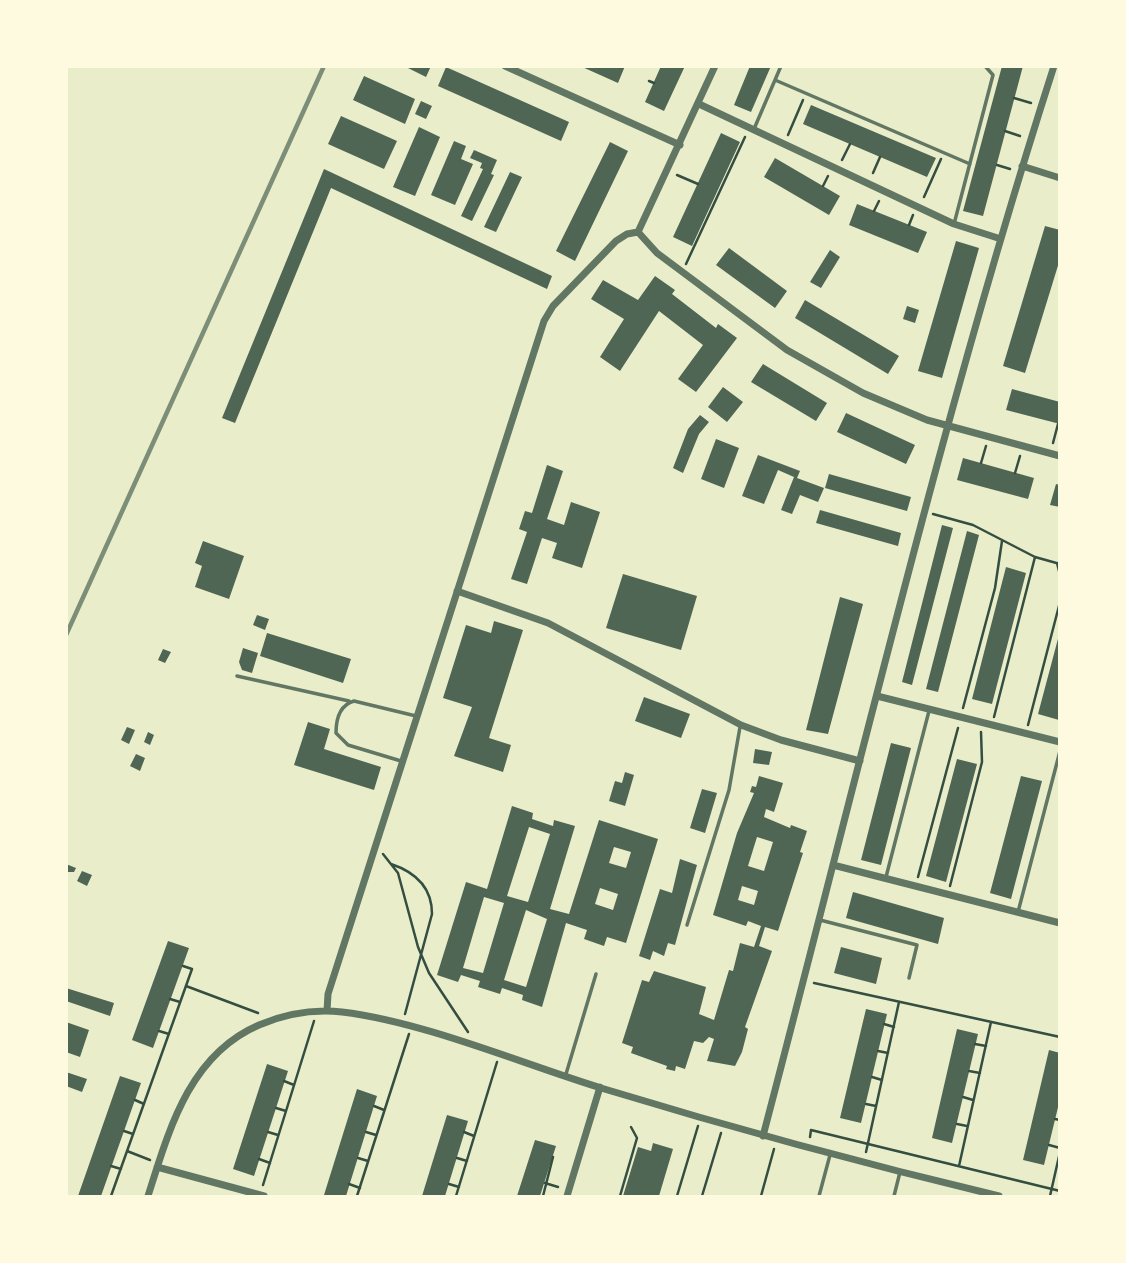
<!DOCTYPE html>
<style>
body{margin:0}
#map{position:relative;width:1126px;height:1263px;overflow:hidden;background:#e9edc9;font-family:Lato,sans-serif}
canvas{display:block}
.frame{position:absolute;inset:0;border:68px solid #fefae0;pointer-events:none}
</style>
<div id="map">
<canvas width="1126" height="1263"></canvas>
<div class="frame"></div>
</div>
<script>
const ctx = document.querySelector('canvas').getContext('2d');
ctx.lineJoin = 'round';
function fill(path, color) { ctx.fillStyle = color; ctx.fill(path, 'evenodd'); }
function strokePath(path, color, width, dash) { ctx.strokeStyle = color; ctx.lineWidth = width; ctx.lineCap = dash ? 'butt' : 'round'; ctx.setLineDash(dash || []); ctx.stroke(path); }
fill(new Path2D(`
 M404 66H431L426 77Z
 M580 66H625L618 83Z
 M661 66H685L664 111 645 102Z
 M750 66H771L751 112 734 105Z
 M1002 66H1023L983 216 963 211Z
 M446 67 569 122 561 141 438 86Z
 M364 76 415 99 405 124 353 100Z
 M421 101 432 106 426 119 415 114Z
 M811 105 936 158 927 177 803 124Z
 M341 116 397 141 384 169 328 144Z
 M419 127 440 137 415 196 393 187Z
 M721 133 740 142 692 246 673 237Z
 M454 141 466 146 461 159 473 164 455 205 431 195Z
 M610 142 628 151 575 261 556 251Z
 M474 150 497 160 491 174 494 175 472 221 461 216 483 169 480 168 482 163 470 158Z
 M775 158 840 196 829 215 764 177Z
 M324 169 552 276 547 289 331 188 235 423 222 418Z
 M510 172 522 177 496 232 484 227Z
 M857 204 927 232 918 253 849 225Z
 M1045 226 1060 230V259L1025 373 1003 366Z
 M956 241 979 248 942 378 918 371Z
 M729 248 787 291 775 308 716 265Z
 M830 250 840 257 821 288 810 282Z
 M655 276 675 290 672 294 716 328 718 324 737 338 696 392 678 379 703 345 659 311 620 371 600 357 624 319 591 299 603 280 638 300Z
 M805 300 899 356 888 374 795 318Z
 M907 306 919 310 915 323 903 319Z
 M763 364 827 403 816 421 751 382Z
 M723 387 743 402 727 422 708 407Z
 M1012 389 1060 402V424L1006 410Z
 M846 413 915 445 906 464 837 432Z
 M700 415 709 422 699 434 683 473 673 468 688 429Z
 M716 439 739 448 724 488 701 479Z
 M758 455 800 471 797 478 824 488 818 502 800 495 792 514 781 510 794 477 778 470 764 504 742 496Z
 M963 458 1034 478 1028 499 957 480Z
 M547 465 563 471 547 519 564 525 571 502 600 512 582 568 552 558 557 543 542 538 527 584 511 579 527 532 519 529 525 511 532 513Z
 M829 474 911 497 907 511 825 488Z
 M1056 484 1060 485V507L1050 505Z
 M820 510 901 533 898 546 816 523Z
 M942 525 953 528 912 685 902 682Z
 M967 531 979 535 938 692 926 689Z
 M203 541 244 556 229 599 195 587 202 566 195 563Z
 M1006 567 1026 573 992 704 972 699Z
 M623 574 697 596 681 650 606 628Z
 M840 597 863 604 828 734 806 730Z
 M257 615 269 619 265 630 253 625Z
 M494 621 523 630 489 738 511 745 503 772 454 756 472 707 443 698 466 625 491 633Z
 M267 633 351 659 343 683 260 656Z
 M1059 635H1060L1059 720 1038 714Z
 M243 648 258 653 252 673 242 670 239 662Z
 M163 649 171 652 165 663 158 660Z
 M644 697 690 714 681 738 635 721Z
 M308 722 330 729 324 749 381 767 374 790 294 765Z
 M127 727 135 730 129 744 121 740Z
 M148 732 154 735 150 745 144 742Z
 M891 743 911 748 881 865 861 860Z
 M755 749 772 752 769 765 753 763Z
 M136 754 145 758 140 771 130 766Z
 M957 759 977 764 946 882 926 876Z
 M625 772 634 775 625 806 609 801 615 781 622 783Z
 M759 776 783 783 774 812 766 809 764 817 790 828 791 825 807 831 800 852 803 853 778 931 765 927 759 946 772 951 745 1027 748 1029 742 1052 735 1066 707 1061 714 1039 709 1037 703 1043 694 1041 685 1069 676 1066 675 1071 666 1069 667 1066 631 1053 633 1047 622 1043 642 980 649 982 654 971 706 987 699 1014 714 1020 729 970 733 971 740 943 754 947 761 926 748 921 746 926 713 915 737 833 754 793 750 792 752 786 756 787ZM757 837 773 842 764 871 748 866ZM742 886 758 891 754 905 738 900Z
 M1021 776 1042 781 1011 899 990 893Z
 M702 789 717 793 705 833 690 828Z
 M512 806 533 813 532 819 553 826 554 820 575 826 550 909 569 914 599 820 658 839 626 943 607 937 604 946 584 939 587 930 566 923 542 1007 522 1000 523 995 502 988 500 994 478 987 480 981 461 975 458 982 437 975 466 882 487 889ZM529 827 550 834 528 902 507 896ZM614 847 631 852 626 868 609 863ZM600 888 618 894 613 910 595 904ZM484 897 504 903 483 973 463 968ZM526 910 547 919 526 987 504 980Z
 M680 859 697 865 675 945 668 943 664 956 653 951 650 960 639 956 660 889 672 893Z
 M66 864 76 868 74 872H66Z
 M82 871 92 875 87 886 77 881Z
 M853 892 944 918 938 944 846 918Z
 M168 941 189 948 153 1048 132 1040Z
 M841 947 882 958 876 984 834 973Z
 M66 988 114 1003 110 1016 66 1001Z
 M866 1009 887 1014 861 1123 840 1118Z
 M66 1022 89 1030 80 1057 66 1052Z
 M957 1029 978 1034 952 1143 932 1138Z
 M1049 1050 1060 1053V1099L1044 1165 1023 1160Z
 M267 1064 288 1071 254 1176 233 1169Z
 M66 1072 87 1079 82 1092 66 1086Z
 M120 1076 141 1083 101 1196H78Z
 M357 1089 377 1096 346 1196H327L324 1195Z
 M447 1115 468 1121 445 1196H422Z
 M535 1140 556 1146 540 1196H517Z
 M653 1143 673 1149 659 1196H623L638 1147 651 1151Z`), '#4f6655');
strokePath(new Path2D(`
 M649 81 654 83
 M1014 98 1031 103
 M1005 131 1020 136
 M788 135 803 100
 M842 160 850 144
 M997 165 1010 169
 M873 173 880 157
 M677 175 698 184
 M823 186 828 176
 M924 197 941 159
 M874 211 879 201
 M909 225 913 215
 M686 264 745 137
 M1053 443 1058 424
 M981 463 986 446
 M1015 473 1020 456
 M933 514 973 525 1035 557 1060 564
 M1057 563 1060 575
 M963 708 995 588 1002 541
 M994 717 1035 557
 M1028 725 1060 602
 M383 854 398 873 418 947 429 973 468 1032
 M391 864C415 872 432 887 432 914L405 1014
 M918 877 958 728
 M950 886 982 762 981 732
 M814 983 1060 1037
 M186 986 258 1013
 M170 999 180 1002
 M884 1024 894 1027
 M159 1031 169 1034
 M975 1044 986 1046
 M878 1051 888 1053
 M969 1071 980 1073
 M872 1077 882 1080
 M284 1081 294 1085
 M963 1097 973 1100
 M135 1100 144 1104
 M866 1104 876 1106
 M374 1106 384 1110
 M276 1108 286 1111
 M1055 1119 1060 1120
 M957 1124 967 1126
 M124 1131 133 1134
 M268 1132 278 1135
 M366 1132 376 1135
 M464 1132 474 1136
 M810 1137 811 1130 1060 1191
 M1049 1145 1060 1148
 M127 1151 150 1160
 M866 1152 899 1002
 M358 1158 368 1161
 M457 1158 467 1161
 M259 1159 270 1163
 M111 1166 121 1169
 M959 1166 991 1022
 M545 1183 558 1187
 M349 1184 360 1188
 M449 1184 459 1187
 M263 1185 314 1021
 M111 1196 192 969 183 966
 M357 1196 409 1034
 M456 1196 497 1062
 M543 1196 553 1157
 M620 1196 637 1138 631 1127
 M677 1196 698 1126
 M702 1196 721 1133
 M761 1196 774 1149
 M1050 1196 1060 1152`), '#344e41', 2.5);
strokePath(new Path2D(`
 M775 80 970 164
 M754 129 781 66
 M954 224 993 75 985 66
 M237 676 349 701
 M401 761 348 745 336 733C336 719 340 705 354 701L416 716
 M886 877 929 711
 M1018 912 1060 751
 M820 920 917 945 909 978
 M687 925 729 790 740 727
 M566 1074 596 974
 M819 1196 830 1155
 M894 1196 900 1172`), '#617663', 3.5);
strokePath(new Path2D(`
 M505 66 680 145
 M699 104 954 224 1001 239
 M1022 166 1060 178
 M638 232 657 253 787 350 863 393 927 420 1060 456
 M638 232 715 66
 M457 591 548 623 741 725 781 740 860 761
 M877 696 1060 742
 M833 865 1060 923
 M327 1011 328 994 544 321 553 306 616 241 627 234 638 232
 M763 1136C857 779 941 418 1054 66
 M157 1167 264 1196
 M148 1196C169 1130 189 1055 259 1025 285 1014 314 1009 342 1012 424 1022 520 1063 601 1088 732 1128 865 1164 999 1196
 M567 1196 600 1087`), '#617663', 7);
strokePath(new Path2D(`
 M66 635 324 66`), '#7c8e77', 4.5);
</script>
